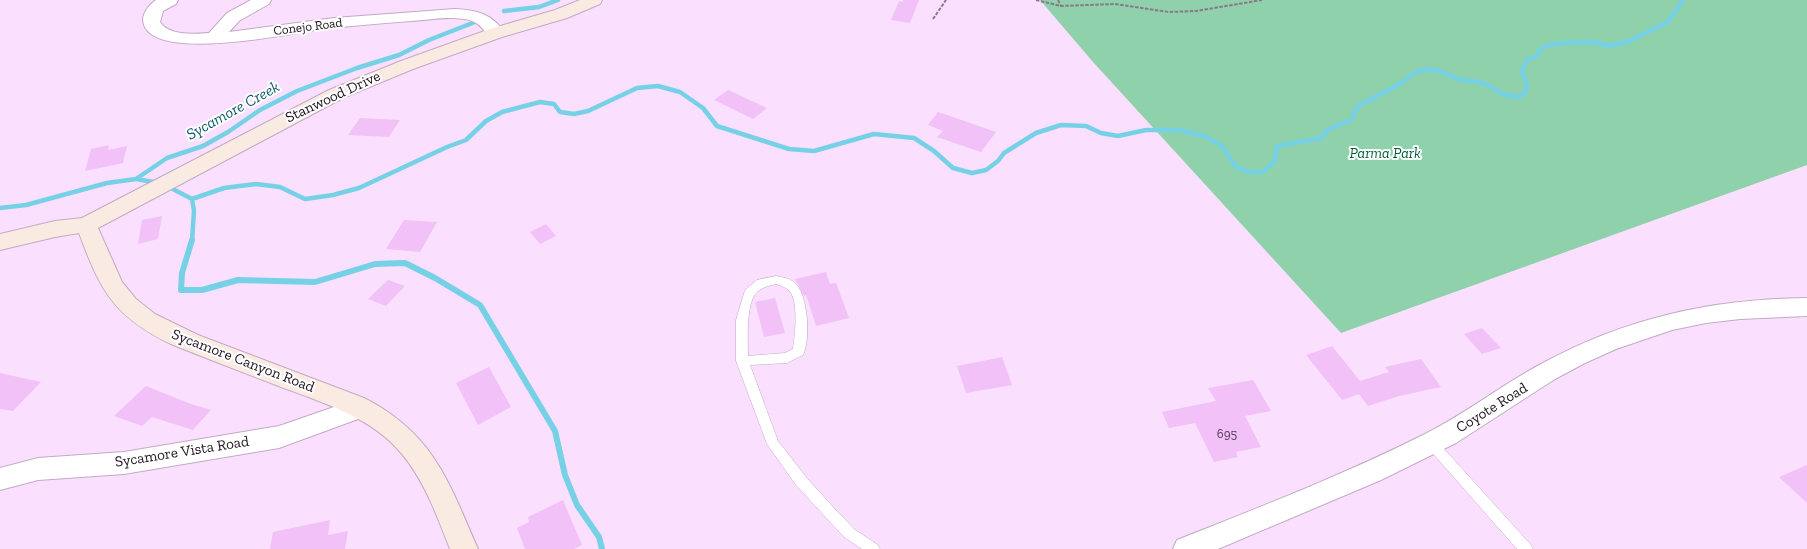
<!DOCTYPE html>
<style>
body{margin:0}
canvas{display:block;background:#fae0fe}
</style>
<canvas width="1807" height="549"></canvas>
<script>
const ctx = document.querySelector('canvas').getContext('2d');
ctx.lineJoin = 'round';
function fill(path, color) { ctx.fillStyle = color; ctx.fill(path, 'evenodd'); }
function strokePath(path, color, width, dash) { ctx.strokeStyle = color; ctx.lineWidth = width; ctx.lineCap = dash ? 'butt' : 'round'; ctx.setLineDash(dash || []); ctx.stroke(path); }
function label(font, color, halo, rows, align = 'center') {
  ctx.font = font + ' "Zilla Slab",serif'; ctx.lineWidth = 4; ctx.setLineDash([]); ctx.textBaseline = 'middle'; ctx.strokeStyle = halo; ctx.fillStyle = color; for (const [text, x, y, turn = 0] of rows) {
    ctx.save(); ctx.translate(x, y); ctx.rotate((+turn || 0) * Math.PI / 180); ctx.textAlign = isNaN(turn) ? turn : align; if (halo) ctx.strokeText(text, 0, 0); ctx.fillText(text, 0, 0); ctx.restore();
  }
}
fill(new Path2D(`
 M1040 0H1807V165L1341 333 1093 62Z`), '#8fd1ab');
strokePath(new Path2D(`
 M504 11 539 7 558 0
 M136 179 159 183
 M167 186 192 199 224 188 256 184 280 187 305 199 333 195 359 188 447 147 466 140 486 121 502 112 540 102 554 104 560 112 574 114 588 111 637 88 658 86 680 92 703 108 717 126 789 149 814 151 874 134 914 138 934 151 953 168 972 173 986 170 998 161 1004 153 1036 133 1061 125 1086 126 1101 133 1118 136 1146 130H1179L1204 136 1221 145 1236 167 1249 172H1263L1275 161 1277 146 1322 138 1327 130 1351 120 1358 106 1398 85 1414 73 1427 69 1439 71 1461 80 1479 82 1490 86 1502 94 1516 97 1524 95 1527 86 1522 70 1527 60 1538 55 1540 49 1549 45 1563 43 1595 42 1609 46 1627 42 1668 22 1683 0
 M192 199 194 211 192 241
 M0 208 26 205 107 183 136 179 167 158 203 146 228 132 260 110 297 91 357 68 399 55 429 40 475 22`), '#76d1e6', 4.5);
strokePath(new Path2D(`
 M192 240 182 273 181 290H202L238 280 315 282 375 264 405 263 435 278 480 305 555 431 565 475 577 505 599 537 602 549`), '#76d1e6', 6);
fill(new Path2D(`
 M903 0H919L910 23 891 20 899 1 903 2Z
 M728 90 767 108 753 119 714 100Z
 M938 112 953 117 996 132 981 152 937 137 943 131 928 125Z
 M360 118 400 120 389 137 348 135Z
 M109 145 108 150 127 146 123 163 85 171 91 149Z
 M162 216 158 239 138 244 142 220Z
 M404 220 437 222 420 252 386 249Z
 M546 224 556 236 540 244 530 232Z
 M826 272 830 284 836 283 849 318 816 326 806 295 804 296 795 279Z
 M388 280 405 286 386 306 368 299Z
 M775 298 785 333 764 337 755 302Z
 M1482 328 1501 348 1482 354 1464 334Z
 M1332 346 1360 381 1389 372 1385 367 1421 359 1441 387 1399 396 1368 406 1359 394 1342 400 1306 355Z
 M1002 357 1012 385 966 393 957 366Z
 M489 367 511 407 478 425 456 383Z
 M0 373 41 382 13 411 0 409Z
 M1253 380 1271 411 1245 416 1261 447 1236 452 1238 457 1214 462 1195 423 1169 428 1162 412 1216 401 1208 388Z
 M146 386 191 404 211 410 193 430 152 417 142 426 114 416Z
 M1807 465V503L1779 477Z
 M563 500 582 545 574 549H525L517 528 529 522 528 517Z
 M330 520 328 535 348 531 345 549H270L273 532Z`), '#f1c1f8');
const lane = new Path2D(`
 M776 276C781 277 789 278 794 282 808 293 811 339 803 355L787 363 750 365 778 441 806 477 833 507 854 529 878 545 880 549H862L844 537 796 485 767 444 736 361V320L745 290 757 280ZM776 284C782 286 789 288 792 295 798 308 795 335 793 349L785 353 748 356C748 339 746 310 754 296 758 288 768 286 776 284Z
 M1432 439 1436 440 1531 545 1533 549H1517L1428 448 1426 444 1428 440Z`);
const street = new Path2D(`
 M156 0H178L176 4 163 11 160 22C169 36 194 34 209 33L227 13 251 0H271L269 4 239 21 229 32 334 18 455 9C477 10 492 14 505 33L502 37C485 41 486 26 472 21 454 15 430 20 412 21 381 23 351 26 321 29 294 33 146 65 143 20 143 12 150 4 156 0Z
 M1807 298V316L1740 319 1706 323 1672 330 1616 349 1585 363 1555 379 1456 443 1381 480 1218 549H1173L1177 540C1260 507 1343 475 1423 435 1464 415 1500 386 1541 364 1625 318 1711 299 1807 298Z
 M360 398 369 401 372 408 369 415 279 448 124 474 38 480 0 490V468L38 458 124 452 279 426Z`);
const secondary = new Path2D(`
 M580 0H602L600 4 567 18 502 37 413 69 343 98 98 228 122 282 136 299 155 314 198 335 364 398C433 433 449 482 478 549H450C437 516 425 482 402 454 371 416 320 402 276 385 240 371 205 358 171 344 114 317 100 290 79 233L55 237 0 250V234L55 221 82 218 329 90 401 61 490 29 555 10Z`);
strokePath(lane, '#c2a9c5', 1);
strokePath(street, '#c2a9c5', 2);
strokePath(secondary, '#c2a9c5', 2);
strokePath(new Path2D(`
 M1036 0 1061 6 1115 4 1169 12 1196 11 1262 0
 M1058 0 1061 6
 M933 19 946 0`), '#89788c', 2, [3.5, 1.5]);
fill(lane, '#fff');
fill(street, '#fff');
fill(secondary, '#faebe2');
label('13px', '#1c131d', '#fff', [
 ["Conejo Road",308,27,-7]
]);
label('13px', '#513e54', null, [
 ["695",1227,434]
]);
label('15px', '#1c131d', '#fff', [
 ["Stanwood Drive",333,97,-25],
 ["Sycamore Canyon Road",243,361,21],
 ["Coyote Road",1492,408,-32],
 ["Sycamore Vista Road",182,452,-9]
]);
label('italic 15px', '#015c37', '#fff', [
 ["Parma Park",1385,154]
]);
label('italic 16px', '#0a5a69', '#fff', [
 ["Sycamore Creek",233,111,-29]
]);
</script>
